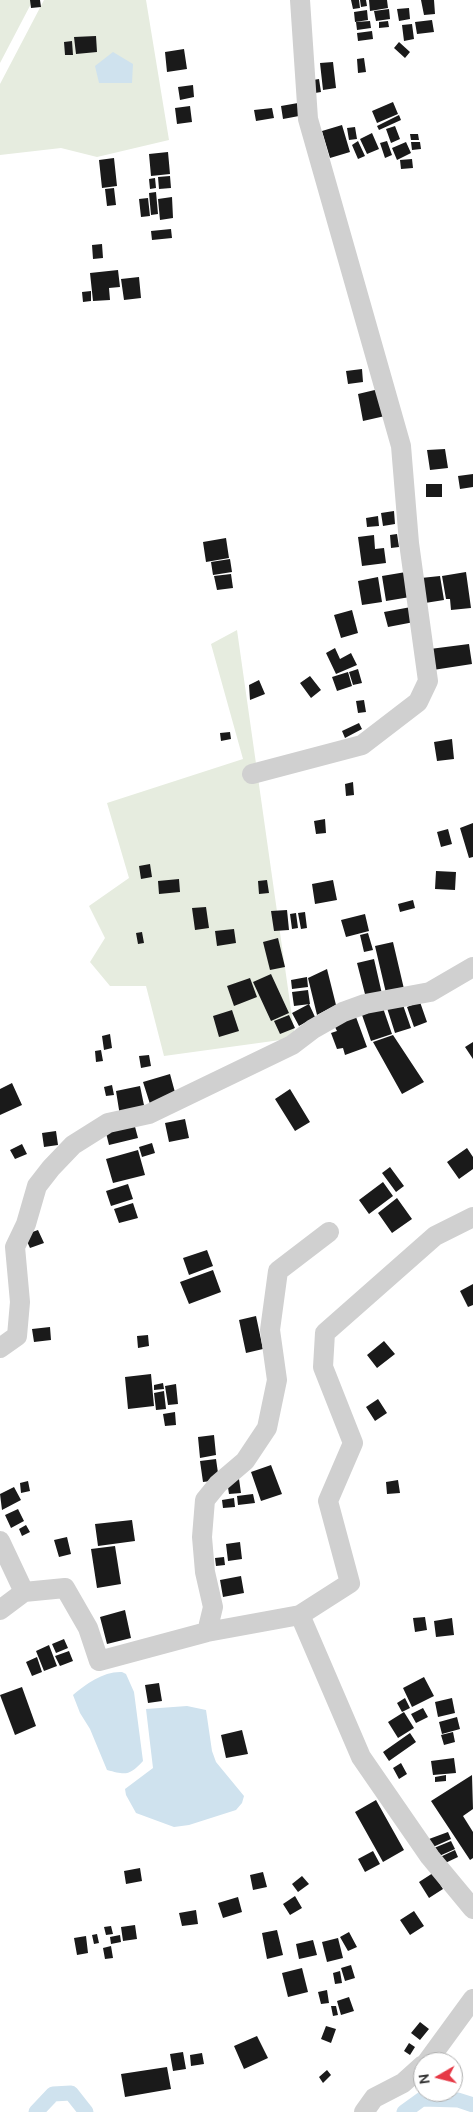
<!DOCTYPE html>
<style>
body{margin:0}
#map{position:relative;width:473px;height:2112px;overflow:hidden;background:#fff;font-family:Ubuntu,sans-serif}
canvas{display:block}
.north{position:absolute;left:413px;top:2052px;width:50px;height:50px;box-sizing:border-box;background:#fff;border:1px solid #adadad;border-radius:50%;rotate:262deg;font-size:14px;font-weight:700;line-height:20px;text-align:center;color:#333}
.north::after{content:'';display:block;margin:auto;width:18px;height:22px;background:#e63946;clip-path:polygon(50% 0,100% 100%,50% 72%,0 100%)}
</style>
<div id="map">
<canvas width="473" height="2112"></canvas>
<div class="north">N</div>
</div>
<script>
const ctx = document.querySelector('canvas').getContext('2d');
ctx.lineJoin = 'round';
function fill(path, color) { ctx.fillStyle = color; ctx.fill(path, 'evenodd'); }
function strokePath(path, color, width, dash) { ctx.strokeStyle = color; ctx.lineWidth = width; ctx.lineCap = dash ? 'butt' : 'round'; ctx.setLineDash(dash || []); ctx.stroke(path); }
fill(new Path2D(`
 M0 0H33L0 63Z
 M44 0H146L169 140 97 157 61 148 0 155V84Z
 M237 630 295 1038 164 1056 146 986H110L90 962 105 938 89 906 129 878 107 803 243 759 211 644Z`), '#e6ecdf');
fill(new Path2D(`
 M113 52 133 64 132 83H99L95 66Z
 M122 1672 126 1674 134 1692 143 1761C129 1776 126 1775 107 1770L90 1729 80 1713 73 1695C86 1684 104 1671 122 1672Z
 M187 1706 206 1710 212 1751 216 1762 244 1796 242 1803 236 1810 189 1825 174 1827 136 1813 126 1795 125 1789 153 1768 146 1709Z`), '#cfe2ee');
strokePath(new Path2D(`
 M36 2112 53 2094 71 2093 86 2112
 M404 2112 422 2099 458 2100 473 2105`), '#cfe2ee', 15);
fill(new Path2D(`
 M30 0H40L41 7 31 8Z
 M351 0H359L360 8 353 9Z
 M360 0H366L367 6 361 7Z
 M369 0H387L388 8 370 11Z
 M421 0H434L435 14 424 15Z
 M409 8 410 19 399 21 397 9Z
 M389 9 390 19 376 21 374 11Z
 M367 10 368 20 355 22 354 12Z
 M432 20 434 32 417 34 415 22Z
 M370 21 371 28 357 30 356 22Z
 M388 21 389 27 379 28V22Z
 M412 24 414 39 404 41 402 25Z
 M372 31 373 39 358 41 357 33Z
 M96 36 97 52 76 54 74 37Z
 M72 41 73 55H65L64 42Z
 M399 42 410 52 405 58 394 48Z
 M184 49 187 69 167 72 165 52Z
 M364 58 366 72 358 73 357 59Z
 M333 62 336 88 323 90 320 63Z
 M319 79 321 92 309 94 307 81Z
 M193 85 194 97 180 100 178 87Z
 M393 102 398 114 377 123 372 111Z
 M298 103 299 116 283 119 281 106Z
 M190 106 192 122 177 124 175 108Z
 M272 108 274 118 256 121 254 110Z
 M399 115 401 120 379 130 377 126Z
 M342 125 350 152 330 158 322 131Z
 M395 126 400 139 391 143 386 129Z
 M355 127 357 139 349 140 347 128Z
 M372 133 379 149 367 154 360 139Z
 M410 134H418L419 140H411Z
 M358 141 365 156 358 159 352 145Z
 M387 141 392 155 385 158 380 143Z
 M406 142 411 153 397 160 392 148Z
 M411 142H420L421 149 412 150Z
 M168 152 170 174 151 176 149 154Z
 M114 158 117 186 102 188 99 160Z
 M412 159 413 168 401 169 400 160Z
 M170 176 171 188 159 189 158 177Z
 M155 178 156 188 150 189 149 179Z
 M114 188 116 205 107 206 105 189Z
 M156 192 158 214 151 215 149 193Z
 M172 197 173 218 160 220 158 199Z
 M148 198 150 216 141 217 139 199Z
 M171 229 172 238 152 240 151 231Z
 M102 244 103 258 93 259 92 245Z
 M118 270 120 287 109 288 110 300 93 301 90 273Z
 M139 277 141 298 124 300 121 279Z
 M91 291V301L83 302 82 292Z
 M362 369 363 382 348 384 346 371Z
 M379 389 385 416 363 421 358 394Z
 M445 449 448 468 430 470 427 450Z
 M473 474V487L460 489 458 476Z
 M426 484H442V497H426Z
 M394 511 395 524 383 526 381 513Z
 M378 516 379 526 367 527 366 518Z
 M397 534 399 547 391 548 390 535Z
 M374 535 375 549 384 548 386 563 362 566 358 537Z
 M226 538 229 558 206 562 203 542Z
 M230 559 232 572 213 575 211 562Z
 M406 572 410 597 386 601 382 576Z
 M466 572 471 608 451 610 450 599H446L442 576Z
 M231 574 233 588 217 590 214 576Z
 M440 576 444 600 425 603 421 578Z
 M378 577 382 602 362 605 358 581Z
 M411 607 414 622 388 627 384 612Z
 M352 610 358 633 341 638 334 615Z
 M469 644 472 664 433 670 430 649Z
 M335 648 340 659 351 653 357 665 336 674 326 653Z
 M358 669 362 683 353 685 349 672Z
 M348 672 352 686 337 691 332 677Z
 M310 676 321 690 311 698 300 683Z
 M259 680 265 694 250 700 249 685Z
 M364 700 366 712 358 713 356 701Z
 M359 723 362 729 345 738 342 731Z
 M230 732 231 739 221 741 220 733Z
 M452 739 454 759 437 761 434 742Z
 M353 782 354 795 346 796 345 784Z
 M325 819 326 833 316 834 314 821Z
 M473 823V857L469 858 460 828Z
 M448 829 452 844 441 847 437 832Z
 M150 864 152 877 141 879 139 866Z
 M436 871 456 872 455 890 435 889Z
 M179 879 180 892 159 894 158 881Z
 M267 880 269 893 259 894 258 881Z
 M333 880 337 900 315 904 312 884Z
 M413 900 415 908 400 912 398 904Z
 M206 907 209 928 195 930 192 908Z
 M287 910 289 930 274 931 271 911Z
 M305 912 307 928 301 929 298 913Z
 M296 913 298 928 292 929 290 914Z
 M365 914 369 931 346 937 341 920Z
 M234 929 236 943 217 946 215 931Z
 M142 932 144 943 138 944 136 933Z
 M368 933 373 950 364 952 360 935Z
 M278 938 285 967 270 970 263 942Z
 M393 942 404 989 386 993 375 946Z
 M374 959 382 994 366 998 357 963Z
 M327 969 336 1005 317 1015 308 978Z
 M271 974 289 1013 271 1021 253 982Z
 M307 977 308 987 292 989 291 980Z
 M250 978 257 997 234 1006 227 986Z
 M308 990 310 1004 294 1006 292 992Z
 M420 1002 427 1022 414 1027 407 1007Z
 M309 1004 315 1017 299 1026 292 1013Z
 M403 1005 411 1028 395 1033 387 1008Z
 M383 1008 392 1034 371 1041 362 1015Z
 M232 1010 239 1031 219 1037 213 1016Z
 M289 1015 295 1028 280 1034 274 1021Z
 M356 1017 367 1047 345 1055 343 1048 337 1049 331 1033 337 1031 334 1025Z
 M110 1034 112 1048 104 1050 102 1036Z
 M393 1035 424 1082 402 1094 373 1042Z
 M473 1042V1059L465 1047Z
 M101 1050 103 1061 96 1062 95 1051Z
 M149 1055 151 1066 141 1068 139 1056Z
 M170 1074 176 1096 150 1104 143 1082Z
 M12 1083 22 1105 0 1115V1089Z
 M112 1085 114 1095 106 1096 104 1087Z
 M140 1086 145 1110 120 1116 116 1091Z
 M290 1089 310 1122 295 1131 275 1099Z
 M185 1119 189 1138 169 1142 165 1123Z
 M134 1123 138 1138 109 1145 105 1129Z
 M56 1131 58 1145 44 1147 42 1133Z
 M152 1143 155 1153 142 1157 139 1147Z
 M22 1144 27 1154 15 1159 10 1150Z
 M467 1148 473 1157V1169L459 1179 447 1162Z
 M138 1150 145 1175 113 1183 106 1159Z
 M390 1167 404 1186 396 1192 382 1173Z
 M383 1182 393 1196 369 1214 359 1200Z
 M128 1184 133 1199 111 1206 106 1191Z
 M397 1198 412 1219 392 1233 378 1213Z
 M133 1203 138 1218 119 1223 114 1209Z
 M38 1230 44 1243 30 1248 24 1235Z
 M207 1250 213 1266 189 1275 183 1258Z
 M213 1270 221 1292 189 1304 180 1282Z
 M473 1284V1305L468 1307 460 1291Z
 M256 1316 263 1349 246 1353 239 1320Z
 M50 1327 51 1340 34 1342 32 1329Z
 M148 1335 149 1346 138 1348 137 1336Z
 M384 1341 395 1354 377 1368 367 1355Z
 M151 1374 154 1406 128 1409 125 1377Z
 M163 1383 164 1389 154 1390V1385Z
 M176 1384 178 1404 168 1405 165 1386Z
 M164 1391 166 1409 156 1410 154 1393Z
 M378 1399 387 1413 375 1421 366 1407Z
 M175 1412 176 1425 165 1426 163 1414Z
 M214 1435 216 1455 200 1458 198 1437Z
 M216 1459 219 1480 203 1482 200 1461Z
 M271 1465 282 1494 261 1501 251 1472Z
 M239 1479 241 1493 229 1494 227 1481Z
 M398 1480 400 1493 387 1494 386 1482Z
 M28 1481 30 1491 21 1493 20 1483Z
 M14 1487 21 1500 2 1510 0 1494Z
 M253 1494 255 1503 238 1505 237 1496Z
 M234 1498 235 1507 223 1508 222 1500Z
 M18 1509 24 1521 11 1528 5 1515Z
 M132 1520 135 1541 98 1546 95 1524Z
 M26 1525 30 1532 22 1536 19 1529Z
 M67 1537 71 1554 59 1557 54 1540Z
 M240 1542 242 1559 228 1561 226 1544Z
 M115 1546 121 1584 97 1588 91 1549Z
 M224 1557 225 1565 216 1566 215 1558Z
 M241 1576 244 1593 223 1597 220 1580Z
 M125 1610 131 1638 107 1644 100 1617Z
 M425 1617 427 1630 415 1632 413 1618Z
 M452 1618 454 1635 436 1637 434 1621Z
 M64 1639 68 1648 56 1653 52 1644Z
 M49 1645 57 1666 44 1671 36 1651Z
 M69 1651 73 1661 60 1666 55 1656Z
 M37 1657 42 1672 32 1676 26 1662Z
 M424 1677 434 1696 412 1707 403 1688Z
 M159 1683 162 1701 148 1703 145 1685Z
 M22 1687 36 1726 15 1735 0 1695Z
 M405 1698 410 1708 402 1712 397 1703Z
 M452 1698 455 1713 438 1717 435 1702Z
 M423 1708 428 1717 416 1723 411 1714Z
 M404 1712 414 1728 398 1738 388 1722Z
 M457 1717 460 1729 442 1734 439 1722Z
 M242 1730 248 1754 226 1758 221 1735Z
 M453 1732 455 1742 444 1745 441 1735Z
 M410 1733 416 1742 389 1761 383 1752Z
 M454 1758 456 1773 433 1775 431 1761Z
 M401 1763 407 1774 399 1779 393 1768Z
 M446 1775V1781L435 1782V1777Z
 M472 1775 473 1809 463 1816 473 1832V1858L470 1860 431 1801Z
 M376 1800 404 1850 383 1862 355 1812Z
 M448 1832 451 1839 433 1847 429 1839Z
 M451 1841 455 1849 437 1857 434 1848Z
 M455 1850 458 1857 441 1865 438 1858Z
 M373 1851 380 1864 365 1872 358 1859Z
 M140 1868 142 1881 126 1884 124 1871Z
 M263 1872 267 1887 253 1890 250 1875Z
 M433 1873 443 1889 429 1898 419 1882Z
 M302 1876 309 1884 298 1892 292 1884Z
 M295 1896 302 1908 290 1915 283 1904Z
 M238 1897 242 1912 223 1918 218 1903Z
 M196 1910 198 1924 182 1926 179 1913Z
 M414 1911 424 1926 410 1935 400 1920Z
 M135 1925 137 1939 123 1941 121 1927Z
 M111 1926 113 1934 106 1935 104 1927Z
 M277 1930 283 1955 267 1959 262 1933Z
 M349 1932 357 1947 348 1951 340 1937Z
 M97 1934 99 1943 94 1944 92 1935Z
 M120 1935 121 1942 111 1944 110 1937Z
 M86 1936 88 1953 77 1955 74 1938Z
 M338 1938 343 1958 327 1962 322 1942Z
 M313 1940 317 1955 299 1959 296 1944Z
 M111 1946 113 1958 105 1959 103 1948Z
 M351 1965 355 1978 345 1981 341 1968Z
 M302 1968 308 1992 288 1997 282 1973Z
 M340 1971 342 1983 335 1984 333 1973Z
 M327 1990 329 2003 321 2004 318 1992Z
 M349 1997 354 2011 341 2015 337 2001Z
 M331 2006H336L338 2015 333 2016Z
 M420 2022 429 2029 420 2040 411 2033Z
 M326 2026 336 2029 331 2043 321 2039Z
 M257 2036 268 2058 244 2069 234 2046Z
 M409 2043 415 2047 410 2055 404 2051Z
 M183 2052 186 2069 173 2071 170 2054Z
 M202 2053 204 2064 191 2066 190 2055Z
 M167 2067 171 2089 125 2097 121 2074Z
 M327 2070 331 2075 323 2083 319 2077Z`), '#1a1a1a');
strokePath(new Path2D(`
 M252 774 362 745 418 702 428 681 409 543 401 446 308 119 300 0
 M473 1217 435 1236 325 1333 323 1367 353 1443 328 1501 350 1583 300 1615 361 1757 430 1857 473 1909
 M0 1348 17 1336 20 1302 15 1247 26 1224 37 1186 51 1168 73 1145 108 1123 149 1114 292 1045 313 1029 343 1012 365 1004 430 992 473 967
 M0 1541 24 1592 0 1610
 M24 1592 65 1588 88 1628 99 1661 207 1632 300 1615
 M207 1632 213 1607 205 1572 202 1537 205 1500 218 1484 245 1461 267 1428 277 1380 270 1330 278 1271 329 1232
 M427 2062 473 1999
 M364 2112 374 2098 403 2083 423 2065`), '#d0d0d0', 20);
</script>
